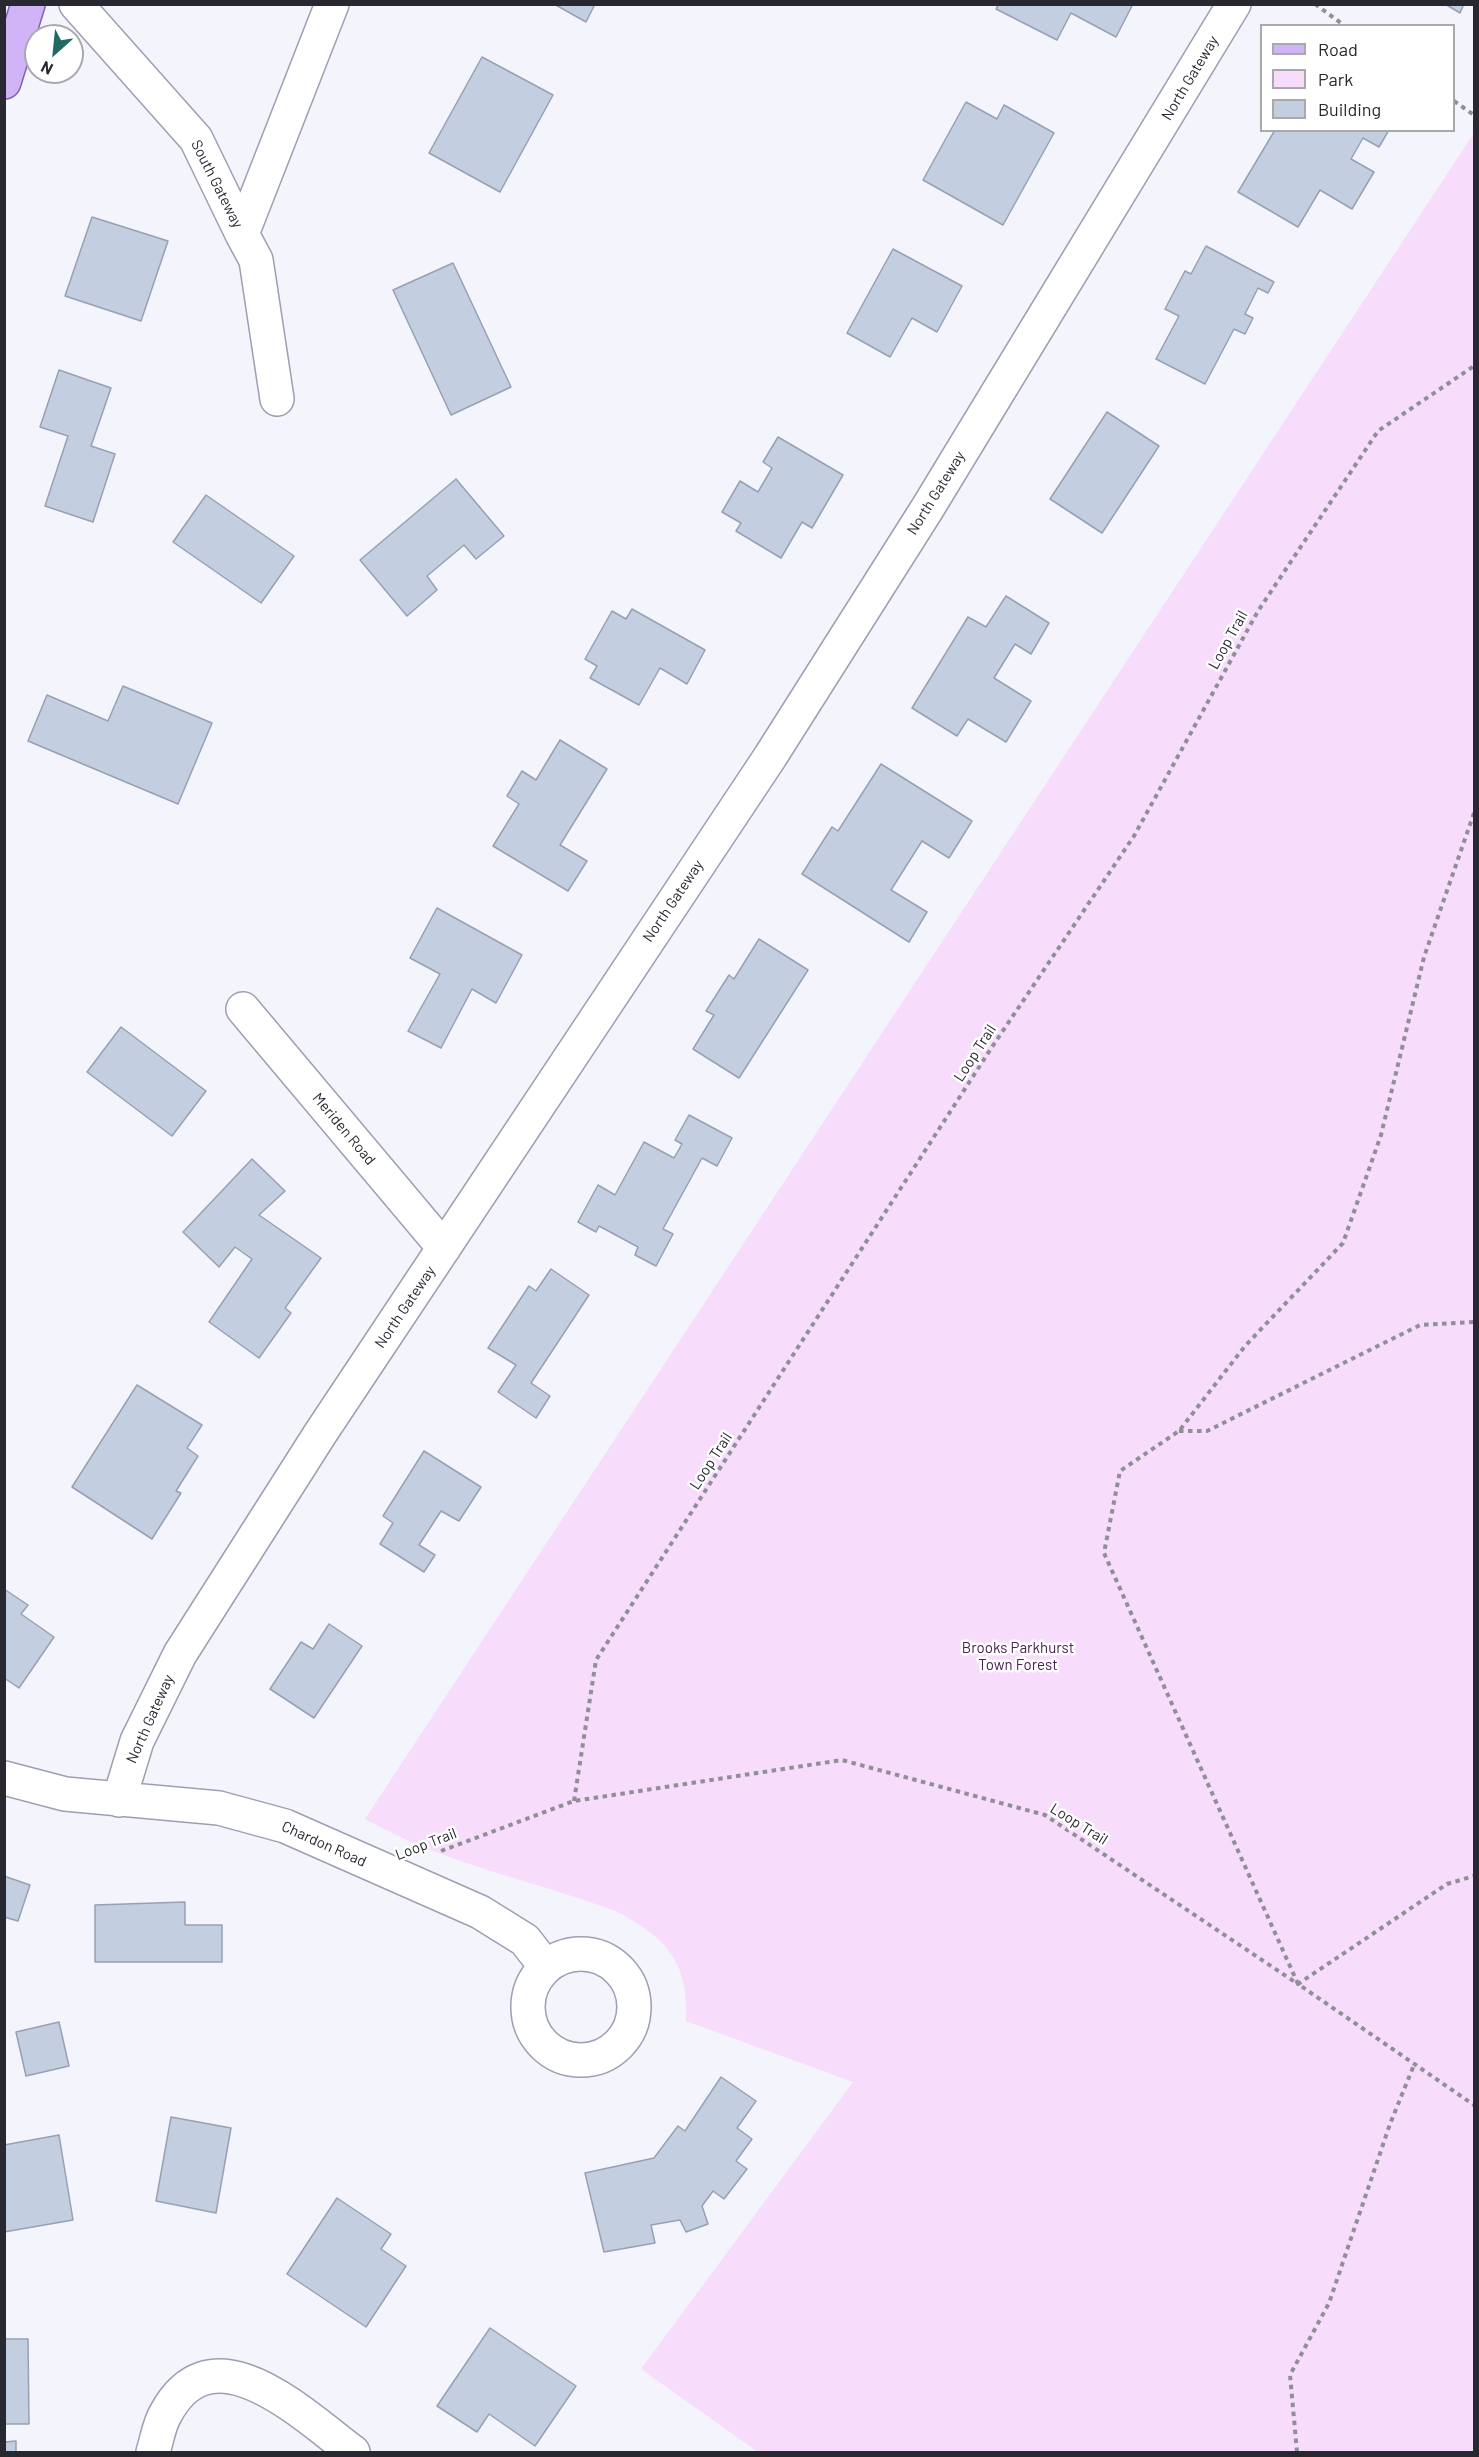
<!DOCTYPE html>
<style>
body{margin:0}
#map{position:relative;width:1479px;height:2457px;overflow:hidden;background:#f3f4fc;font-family:Barlow,sans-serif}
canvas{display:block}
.frame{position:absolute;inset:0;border:6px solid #282930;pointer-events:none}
.legend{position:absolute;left:1260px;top:24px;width:195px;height:108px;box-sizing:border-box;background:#fff;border:2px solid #a9a9ac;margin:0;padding:8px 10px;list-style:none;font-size:18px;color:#282930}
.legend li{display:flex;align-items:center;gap:12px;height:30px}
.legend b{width:30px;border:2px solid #a9a9ac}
.north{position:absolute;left:24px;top:24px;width:60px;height:60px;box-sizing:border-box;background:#fff;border:2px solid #a9a9ac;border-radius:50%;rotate:207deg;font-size:16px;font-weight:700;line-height:24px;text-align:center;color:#282930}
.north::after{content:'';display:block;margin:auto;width:21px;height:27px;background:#216a61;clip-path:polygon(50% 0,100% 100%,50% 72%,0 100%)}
</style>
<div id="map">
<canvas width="1479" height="2457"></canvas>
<div class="frame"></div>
<ul class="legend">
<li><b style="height:8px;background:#d1b4f8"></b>Road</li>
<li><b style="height:16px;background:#f7dcfb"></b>Park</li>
<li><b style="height:16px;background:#c4cee1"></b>Building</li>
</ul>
<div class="north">N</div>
</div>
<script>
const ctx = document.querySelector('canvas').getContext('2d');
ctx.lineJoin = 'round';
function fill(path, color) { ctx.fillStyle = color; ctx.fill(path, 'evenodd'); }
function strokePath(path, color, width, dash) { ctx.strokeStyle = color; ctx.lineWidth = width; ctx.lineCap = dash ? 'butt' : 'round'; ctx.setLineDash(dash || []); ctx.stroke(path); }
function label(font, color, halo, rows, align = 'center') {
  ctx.font = font + ' Barlow,sans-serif'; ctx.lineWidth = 5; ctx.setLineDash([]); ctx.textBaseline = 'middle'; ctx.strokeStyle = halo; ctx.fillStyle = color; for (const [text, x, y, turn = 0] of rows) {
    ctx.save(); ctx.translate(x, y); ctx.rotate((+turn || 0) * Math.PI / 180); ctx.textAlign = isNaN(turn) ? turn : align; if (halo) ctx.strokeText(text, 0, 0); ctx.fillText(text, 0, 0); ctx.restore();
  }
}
fill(new Path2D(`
 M1474 133V2452H758L641 2369 853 2082 686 2021C689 1962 667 1939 618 1912 533 1880 444 1864 365 1819Z`), '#f7dcfb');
const building = new Path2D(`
 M554 4H595L586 22Z
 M999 4H1133L1116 37 1071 13 1057 40 996 9Z
 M1445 4H1464L1460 13Z
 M482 57 553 95 500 192 429 153Z
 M966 102 997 119 1004 105 1054 133 1003 225 923 180Z
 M1275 130H1389L1379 147 1363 138 1351 159 1374 172 1352 209 1320 190 1298 227 1238 192Z
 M92 217 168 241 141 321 65 296Z
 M1206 246 1274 282 1268 293 1258 288 1245 314 1253 318 1245 334 1234 329 1205 384 1156 359 1179 316 1165 309 1185 271 1191 274Z
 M893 249 962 286 937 332 912 318 890 357 847 333Z
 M453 263 511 387 451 415 393 290Z
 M59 370 111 388 91 446 115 454 93 522 45 506 68 436 40 427Z
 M1107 412 1159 446 1102 533 1050 499Z
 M778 437 843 475 812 528 802 522 781 558 736 531 741 523 722 512 740 481 758 492 772 468 763 462Z
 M456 479 504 536 476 559 464 545 427 576 437 590 407 616 360 560Z
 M206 495 294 556 261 603 173 542Z
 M1006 596 1049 623 1031 654 1015 644 994 678 1031 701 1006 742 968 719 957 736 912 708 968 617 986 627Z
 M632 609 705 650 687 684 660 668 639 705 590 678 597 666 585 659 612 611 626 619Z
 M123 686 212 723 178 804 28 741 47 695 108 721Z
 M560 740 607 769 560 845 587 861 568 891 493 846 519 804 507 796 522 771 536 780Z
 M881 764 972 821 949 858 922 841 891 890 927 912 909 942 802 874 832 827 838 831Z
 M437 908 522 955 496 1003 472 989 441 1048 408 1031 440 974 410 958Z
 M759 939 808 970 739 1078 693 1049 714 1015 706 1011 729 975 734 979Z
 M121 1027 206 1091 172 1136 87 1072Z
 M689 1115 732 1138 717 1166 702 1158 663 1229 673 1234 656 1266 635 1255 638 1247 599 1226 596 1232 578 1222 598 1185 615 1195 644 1142 674 1158 682 1144 675 1140Z
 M252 1159 285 1191 259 1215 321 1258 285 1308 291 1313 259 1358 209 1322 252 1259 235 1247 219 1267 183 1232Z
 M551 1269 589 1295 531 1383 550 1396 536 1418 498 1392 516 1365 488 1348 529 1286 536 1291Z
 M137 1385 202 1425 187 1448 198 1456 176 1491 181 1493 152 1539 72 1487Z
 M424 1451 481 1487 459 1521 441 1511 419 1545 435 1555 424 1572 380 1544 393 1523 383 1516Z
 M4 1589 28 1605 21 1614 54 1637 19 1688 4 1678Z
 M329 1624 362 1646 314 1718 270 1689 301 1642 313 1649Z
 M4 1876 30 1885 18 1921 4 1917Z
 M185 1902V1925H222V1962H95V1905Z
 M59 2022 69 2066 26 2076 16 2032Z
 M721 2077 756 2101 737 2128 752 2139 736 2161 747 2169 724 2199 713 2191 702 2206 708 2224 686 2232 680 2220 651 2225 655 2243 604 2252 585 2173 654 2158 678 2126 685 2131Z
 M171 2117 231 2128 216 2213 156 2201Z
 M59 2135 73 2220 4 2232V2145Z
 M337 2198 391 2234 381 2249 406 2266 366 2327 287 2274Z
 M490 2328 576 2386 535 2446 489 2414 477 2432 437 2406Z
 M4 2339H28L29 2424H4Z
 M16 2441V2452H4V2442Z`);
fill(building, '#c4cee1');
strokePath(building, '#97a1b2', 1.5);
const minor = new Path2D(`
 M76 4 196 139 242 234 332 4
 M242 234 256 260 277 399
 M243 1009 444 1248
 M4 1778 65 1794 219 1808 285 1826 480 1912 525 1940 546 1967
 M119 1800 137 1741 180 1654 320 1434 770 757 927 509 1234 4
 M528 2007a53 53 0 1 1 106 0a53 53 0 1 1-106 0Z
 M153 2452C157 2440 159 2424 166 2413 213 2326 303 2415 353 2452`);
const primary = new Path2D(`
 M4 82 28 4`);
strokePath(minor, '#9d9fb2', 36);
strokePath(primary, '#8263af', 36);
strokePath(new Path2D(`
 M1315 4 1345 26
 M1454 101 1474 115
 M1474 813 1424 957 1381 1135 1343 1243 1245 1346 1179 1431 1120 1471 1104 1553 1298 1984 1474 2105
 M1179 1431H1207L1420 1325 1474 1322
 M574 1801 596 1660 992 1047 1134 836 1258 611 1378 431 1474 366
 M441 1851 574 1801 842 1760 1045 1815 1298 1984 1447 1884 1474 1876
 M1297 2452 1290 2375 1329 2303 1390 2124 1414 2065`), '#8f9097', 4, [4.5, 4.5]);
strokePath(minor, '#fff', 33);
strokePath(primary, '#d1b4f8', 33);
label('15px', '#282930', '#fff', [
 ["North Gateway",1190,78,-59],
 ["South Gateway",217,184,63],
 ["North Gateway",936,493,-58],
 ["Loop Trail",1228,640,-61],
 ["North Gateway",673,901,-56],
 ["Loop Trail",975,1053,-57],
 ["Meriden Road",344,1129,50],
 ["North Gateway",405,1307,-56],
 ["Loop Trail",711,1461,-57],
 ["North Gateway",150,1719,-66],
 ["Loop Trail",1079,1824,32],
 ["Chardon Road",324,1844,24],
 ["Loop Trail",426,1844,-21]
]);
label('15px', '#4d2055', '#fff', [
 ["Brooks Parkhurst",1018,1648],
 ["Town Forest",1018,1665]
]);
</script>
